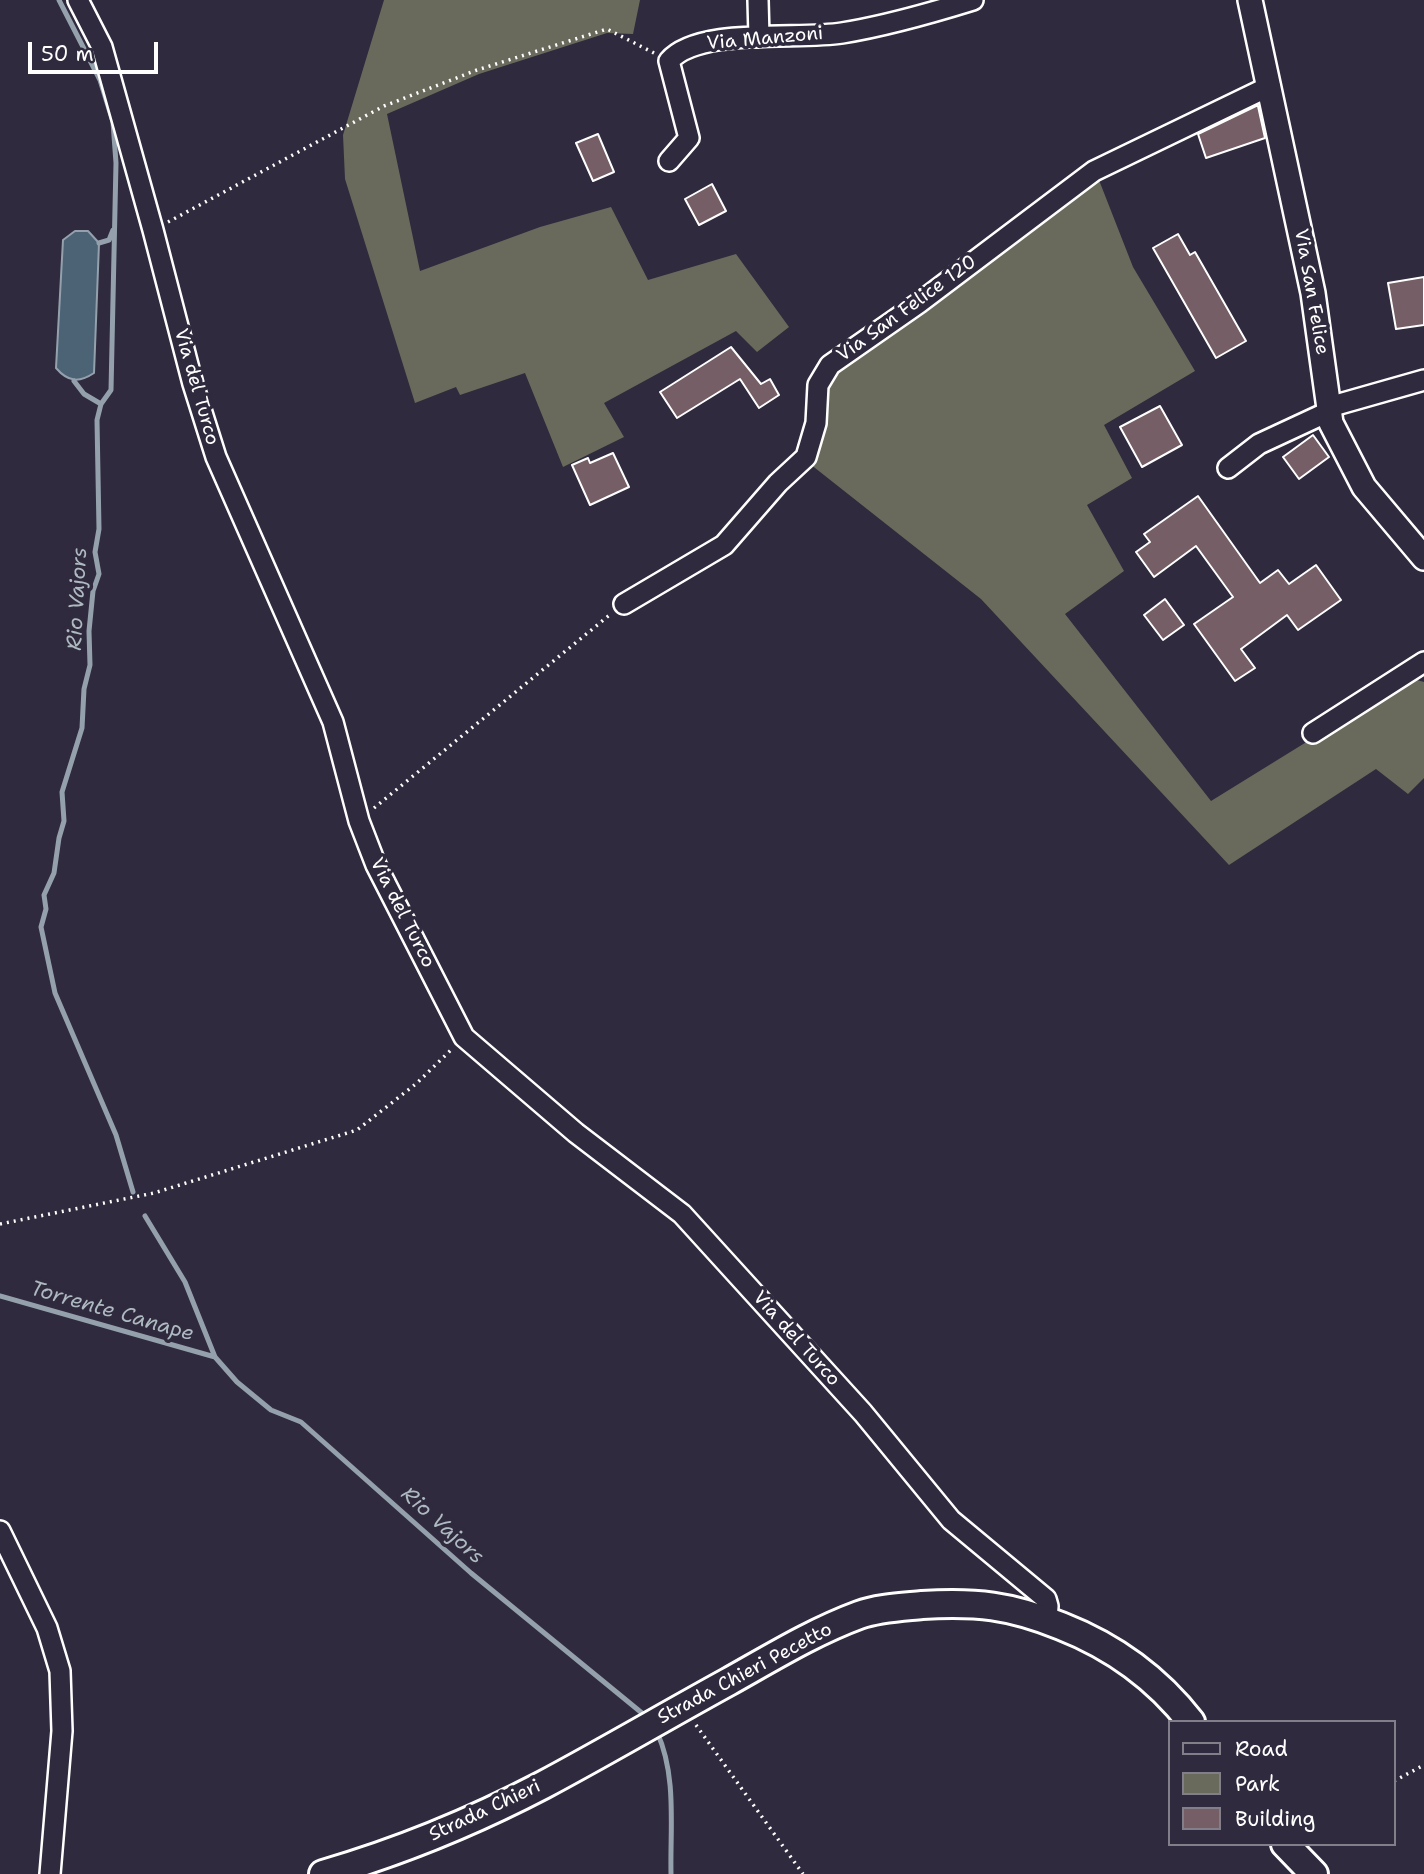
<!DOCTYPE html>
<style>
body{margin:0}
#map{position:relative;width:1424px;height:1874px;overflow:hidden;background:#2f2a3d;font-family:"Shantell Sans",sans-serif}
canvas{display:block}
.legend{position:absolute;left:1168px;top:1720px;width:228px;height:126px;box-sizing:border-box;background:#2f2a3d;border:2px solid #827f8b;margin:0;padding:9px 12px;list-style:none;font-size:21px;color:#fff}
.legend li{display:flex;align-items:center;gap:14px;height:35px}
.legend b{width:35px;border:2px solid #827f8b}
.scale{position:absolute;left:28px;top:42px;width:130px;height:32px;box-sizing:border-box;border:4px solid #fff;border-top:0;padding-left:9px;font-size:21px;line-height:24px;white-space:nowrap;color:#fff;-webkit-text-stroke:5px #2f2a3d;paint-order:stroke}
</style>
<div id="map">
<canvas width="1424" height="1874"></canvas>
<ul class="legend">
<li><b style="height:9px;background:#2f2a3d"></b>Road</li>
<li><b style="height:19px;background:#696a5c"></b>Park</li>
<li><b style="height:19px;background:#755e65"></b>Building</li>
</ul>
<div class="scale">50 m</div>
</div>
<script>
const ctx = document.querySelector('canvas').getContext('2d');
ctx.lineJoin = 'round';
function fill(path, color) { ctx.fillStyle = color; ctx.fill(path, 'evenodd'); }
function strokePath(path, color, width, dash) { ctx.strokeStyle = color; ctx.lineWidth = width; ctx.lineCap = dash ? 'butt' : 'round'; ctx.setLineDash(dash || []); ctx.stroke(path); }
function label(font, color, halo, rows, align = 'center') {
  ctx.font = font + ' "Shantell Sans",sans-serif'; ctx.lineWidth = 7; ctx.setLineDash([]); ctx.textBaseline = 'middle'; ctx.strokeStyle = halo; ctx.fillStyle = color; for (const [text, x, y, turn = 0] of rows) {
    ctx.save(); ctx.translate(x, y); ctx.rotate((+turn || 0) * Math.PI / 180); ctx.textAlign = isNaN(turn) ? turn : align; if (halo) ctx.strokeText(text, 0, 0); ctx.fillText(text, 0, 0); ctx.restore();
  }
}
fill(new Path2D(`
 M384 0H640L633 34 607 33 479 74 387 114 420 271 540 227 611 207 648 280 736 254 789 327 757 352 736 331 604 403 624 437 563 467 525 373 460 395 456 387 415 403 345 179 343 135Z
 M1097 175 1133 267 1195 371 1104 425 1132 478 1087 505 1124 571 1065 614 1211 801 1410 678 1424 682V778L1408 794 1376 769 1229 865 981 599 810 464 825 385 841 367Z`), '#696a5c');
const water = new Path2D(`
 M75 231H88L99 243 94 373C79 383 68 382 56 368L63 240Z`);
fill(water, '#4c6376');
strokePath(water, '#94a1ad', 2);
strokePath(new Path2D(`
 M59 0 100 80 113 122 116 163 111 390 101 404 97 420 99 529 95 552 99 574 93 591 89 631 90 665 84 689 82 728 62 792 64 821 59 838 54 873 44 895 46 909 41 927 55 993 116 1135 133 1192
 M99 243 109 240 113 230
 M74 381 84 394 101 404
 M145 1216 185 1282 215 1357 237 1382 271 1410 301 1422 471 1573 648 1718
 M0 1296 215 1357
 M657 1732C677 1776 670 1827 671 1874`), '#94a1ad', 5);
const building = new Path2D(`
 M1256 106H1258L1265 138 1206 158 1198 134Z
 M598 134 614 172 593 181 576 143Z
 M712 184 726 211 699 225 685 199Z
 M1178 234 1190 255 1195 252 1246 341 1216 358 1153 248Z
 M1424 277V325L1396 329 1388 283Z
 M731 347 761 384 770 379 779 395 759 408 740 379 677 418 660 392Z
 M1160 406 1182 445 1142 467 1120 427Z
 M1313 435 1329 457 1299 479 1283 457Z
 M613 453 629 487 590 505 572 465 588 458 590 463Z
 M1198 496 1260 583 1278 570 1289 584 1316 565 1341 600 1298 630 1287 615 1241 649 1255 668 1235 681 1194 624 1233 597 1196 546 1154 577 1136 552 1150 542 1144 534Z
 M1165 599 1184 625 1163 640 1144 615Z`);
fill(building, '#755e65');
strokePath(building, '#fff', 2);
const minor = new Path2D(`
 M78 0 102 47 153 230 193 384 216 457 333 722 359 821 376 865 464 1037 576 1133 682 1214 863 1413 951 1520 1046 1599 1048 1606 1047 1620
 M758 0 759 37
 M669 161 689 138 669 61C698 27 799 40 842 33 886 26 931 13 973 0
 M1329 407 1424 380
 M1228 468 1259 444 1330 411
 M624 604 724 545 778 483 806 457 816 423 818 385 830 365 919 303 1094 171 1270 86
 M1313 733 1424 662
 M0 1531 47 1628 60 1671 62 1731 50 1874`);
const tertiary = new Path2D(`
 M1250 0 1313 293 1331 423 1364 487 1424 558`);
const secondary = new Path2D(`
 M1285 1844 1314 1874
 M323 1874C399 1852 474 1821 543 1785 605 1752 666 1716 728 1682 771 1658 813 1632 859 1615 878 1608 902 1607 922 1605 977 1602 1009 1605 1061 1626 1112 1646 1157 1678 1191 1722`);
strokePath(minor, '#fff', 24);
strokePath(tertiary, '#fff', 28);
strokePath(secondary, '#fff', 32);
strokePath(new Path2D(`
 M168 222 384 106 477 70 607 29 654 53
 M374 808 612 613
 M0 1224 154 1193 357 1130 417 1083 453 1048
 M696 1725 803 1874
 M1394 1781 1424 1765`), '#fff', 3.5, [2, 5]);
strokePath(minor, '#2f2a3d', 19);
strokePath(tertiary, '#2f2a3d', 23);
strokePath(secondary, '#2f2a3d', 26);
label('19px', '#fff', '#2f2a3d', [
 ["Via Manzoni",765,39,-5],
 ["Via San Felice",1311,292,80],
 ["Via San Felice 120",907,309,-36],
 ["Via del Turco",196,387,74],
 ["Via del Turco",402,913,63],
 ["Via del Turco",796,1339,48],
 ["Strada Chieri Pecetto",745,1674,-28],
 ["Strada Chieri",485,1811,-25]
]);
label('italic 21px', '#aeb9c1', '#2f2a3d', [
 ["Rio Vajors",78,599,-87],
 ["Torrente Canape",112,1312,16],
 ["Rio Vajors",442,1526,42]
]);
</script>
